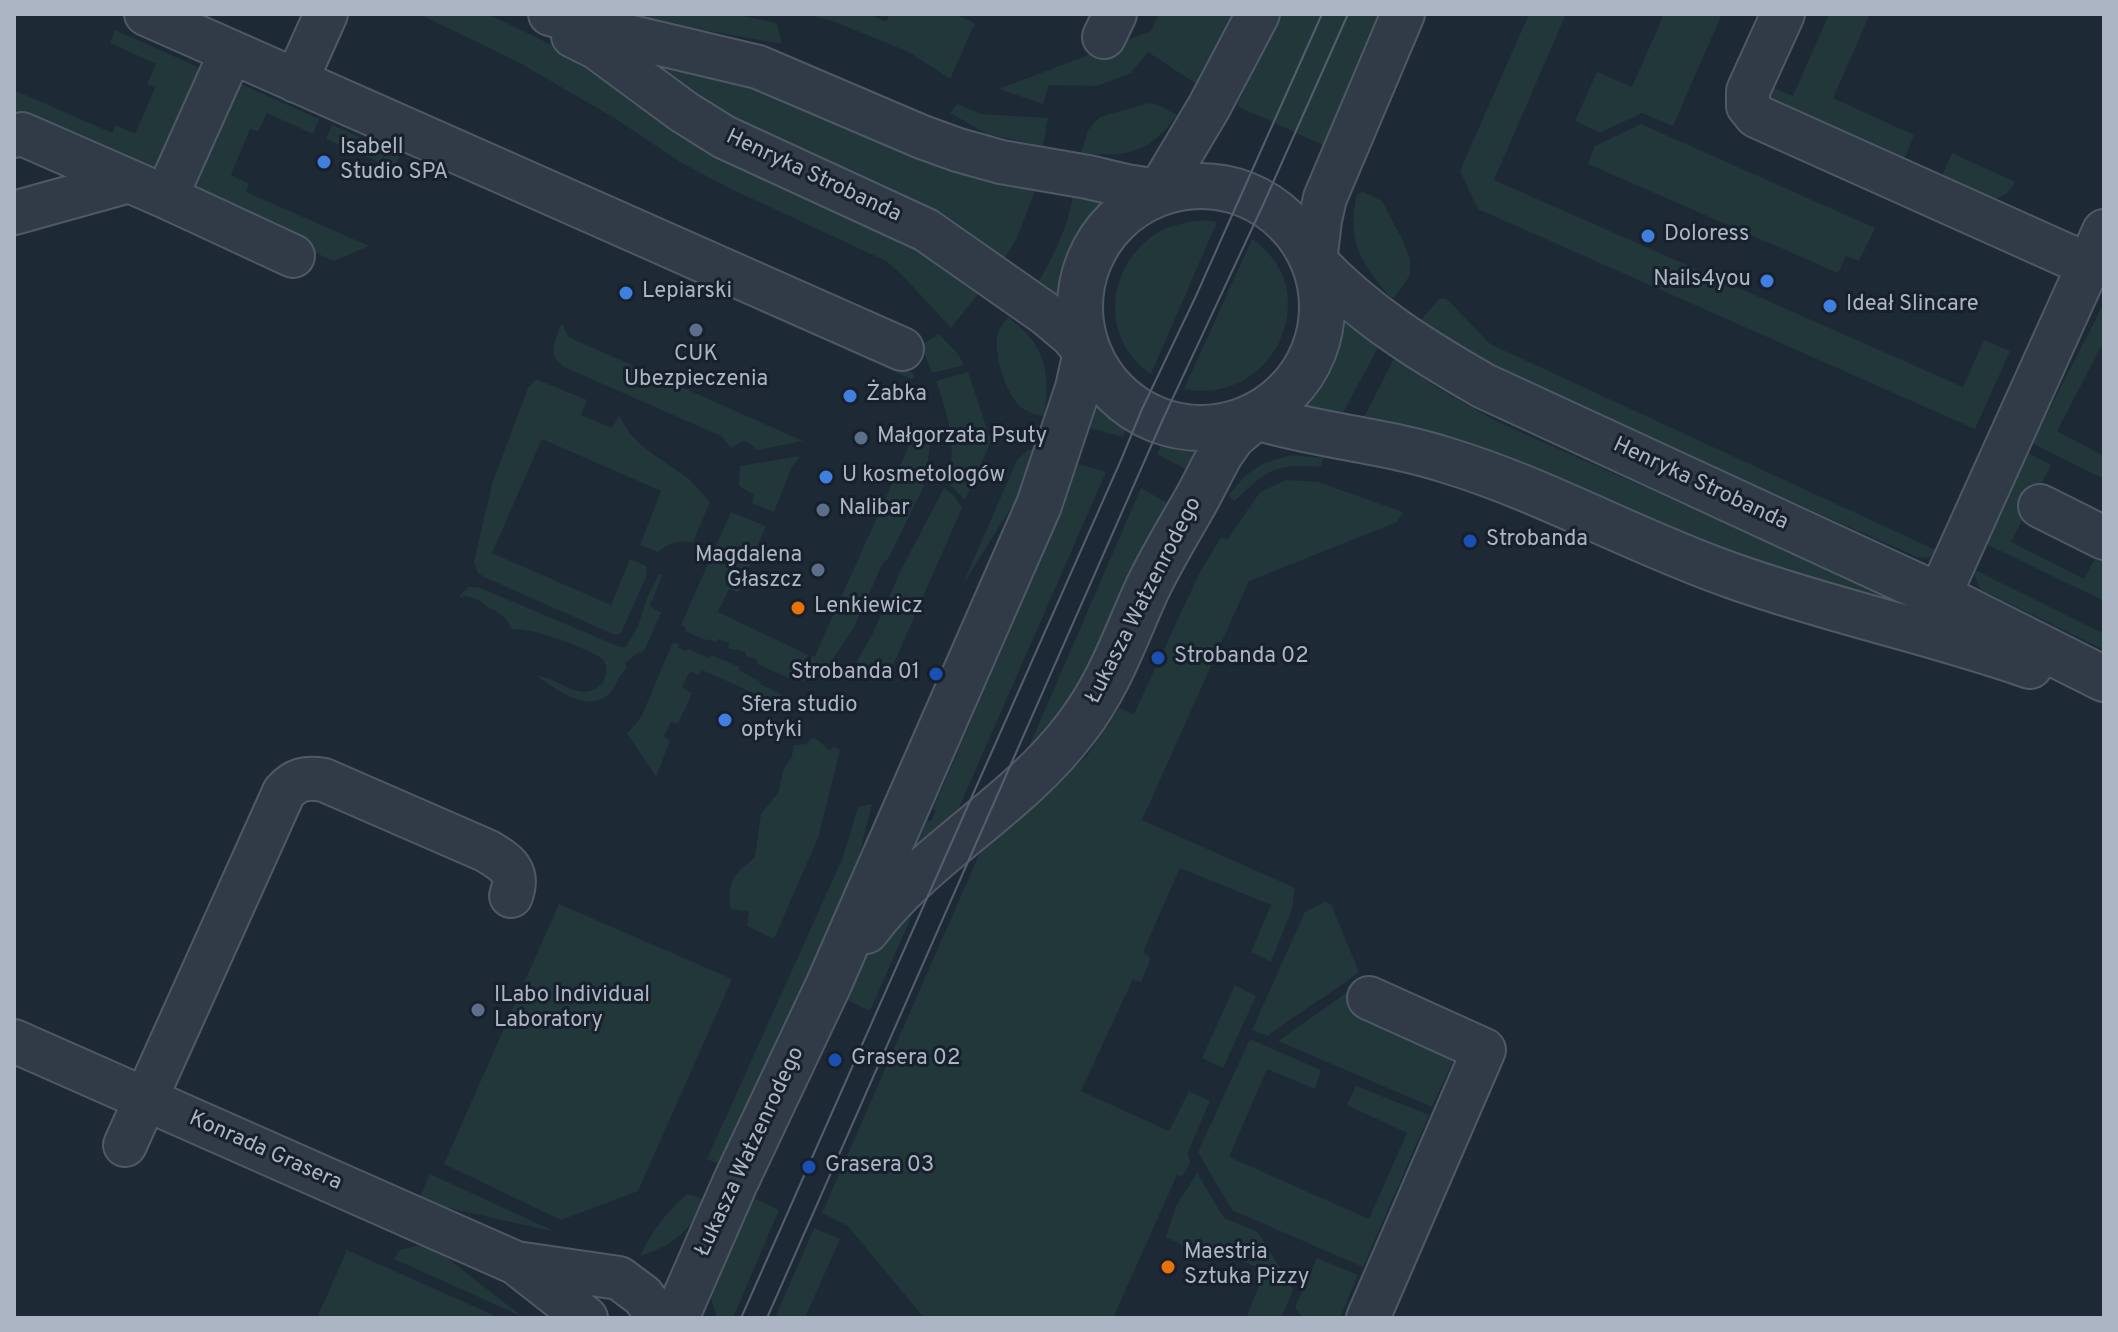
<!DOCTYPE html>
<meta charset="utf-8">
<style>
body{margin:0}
#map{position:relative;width:2118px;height:1332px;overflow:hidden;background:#1e2936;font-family:Overpass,sans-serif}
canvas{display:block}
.frame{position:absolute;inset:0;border:16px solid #abb5c4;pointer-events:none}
</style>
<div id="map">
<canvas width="2118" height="1332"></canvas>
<div class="frame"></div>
</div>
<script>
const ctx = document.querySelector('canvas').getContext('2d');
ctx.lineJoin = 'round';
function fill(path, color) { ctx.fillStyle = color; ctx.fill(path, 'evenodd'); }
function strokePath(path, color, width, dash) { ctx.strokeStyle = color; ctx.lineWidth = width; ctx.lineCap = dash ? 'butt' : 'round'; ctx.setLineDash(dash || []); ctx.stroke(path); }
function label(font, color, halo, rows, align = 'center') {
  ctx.font = font + ' Overpass,sans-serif'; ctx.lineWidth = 6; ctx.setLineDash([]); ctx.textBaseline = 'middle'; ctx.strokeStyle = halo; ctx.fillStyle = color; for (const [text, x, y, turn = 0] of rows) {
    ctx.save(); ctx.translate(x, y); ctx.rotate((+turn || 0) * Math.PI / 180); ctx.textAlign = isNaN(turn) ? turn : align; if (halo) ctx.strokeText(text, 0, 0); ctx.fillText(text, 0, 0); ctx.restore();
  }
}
fill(new Path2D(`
 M419 14H488L552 45 643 109 710 153 903 241 931 257 979 293 951 328 902 275 886 261 727 187 680 162 616 119 518 62Z
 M623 14H732L777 23 782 44 642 19Z
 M804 14H869L886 22 890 14H954L975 23 950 79 909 52 830 20Z
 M1159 14H1234L1196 84 1148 52 1131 73 1097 86 1049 85 1043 104 999 89 1151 31Z
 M1280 14H1383L1325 146 1237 106Z
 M1529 14H1566L1494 180 1963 387 1984 340 2010 351 1975 429 1478 209 1460 171Z
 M1664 14H1722L1673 126 1642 113 1600 133 1575 121 1597 72 1632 87Z
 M1829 14H1870L1833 98 1914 135 1901 167 1775 110 1765 92 1766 85 1793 96Z
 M115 30 209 72 161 173 14 119V90L112 133 116 125 135 134 155 88 147 84 156 64 110 43Z
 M654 62 750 84 886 145 945 168 1036 188 1017 238 1004 259 978 239 919 204 732 121 653 68Z
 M230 79 319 119 313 134 267 113 258 132 250 129 231 175 249 184 246 192 369 246 334 261 201 203 190 191Z
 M1149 103 1158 105 1177 115C1150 153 1127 158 1081 153L1088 130 1100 117Z
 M957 104 981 114 1048 118 1043 146 987 134 950 113Z
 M1641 124 1875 228 1859 261 1846 256 1838 273 1588 164 1595 146Z
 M332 125 400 155 394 169 326 139Z
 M1952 153 2015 182C1999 215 1965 192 1939 182Z
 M1363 192 1382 201 1402 239 1410 259V275L1394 298 1390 297C1361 263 1346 240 1357 194Z
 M1073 195 1109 205C1086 236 1069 270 1067 309L1037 285C1053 256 1068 228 1073 195Z
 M1205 220 1217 222 1151 374C1099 339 1106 266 1157 233 1171 224 1189 222 1205 220Z
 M1252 239C1328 290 1274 407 1184 389Z
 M662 257 905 366 915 376 911 379 659 267Z
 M1443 298 1448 300 1490 344 1938 551 1928 558 1917 557 1501 373 1421 320 1438 300Z
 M1332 301 1380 344 1339 420 1286 408C1312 375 1330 344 1332 301Z
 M2104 303V341L2057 431 2104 456V479L2032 443Z
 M1008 317C1045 344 1051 372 1044 416 1038 415 1031 414 1025 410 1007 400 992 353 998 333 1000 327 1005 322 1008 317Z
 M562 323 568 336 575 340 803 441 757 450C745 439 746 438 731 448L721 436 564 367C546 354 555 340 562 323Z
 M939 334 958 354 964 365 932 373 921 345Z
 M1395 357 1434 386 1498 422 1927 613 1926 621 1361 423Z
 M968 372 991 441 965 500 947 482C958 448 948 414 936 381Z
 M536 379 587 400 581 415 612 428 619 416 631 435 647 450 688 478 710 502 693 542C679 541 669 542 658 552L640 545 661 491 542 439 492 553 611 605 630 559 646 566 647 575 621 633 615 635 484 577 478 573 474 562 492 484 528 388Z
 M1093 388 1131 420 1123 437 1083 426Z
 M915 432 932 433 924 486 888 559 883 563 854 627 824 673 815 678 801 681 812 656H815Z
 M1167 434 1213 445 1191 472 1157 454Z
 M1034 449 1017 505 1012 506 962 586 1017 460 1028 450Z
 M2026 452 2051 465 2011 542 2084 579 2099 551 2104 554V601L1982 542Z
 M1291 455 1323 458 1321 467C1275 463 1267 470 1235 501L1228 496C1249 469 1258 464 1291 455Z
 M800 456 791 469 774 512 752 503 754 495 739 486 740 466Z
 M1075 463 1106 472 951 826 909 861 927 821H931L936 811 933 809 1044 553 1065 499Z
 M1286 480 1318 482 1403 512 1397 522 1249 581 1142 820 1295 888 1292 909 1271 962 1251 952 1271 905 1180 868 1143 952 1151 958 1141 982 1133 979 1081 1091 1169 1131 1189 1091 1210 1101 1188 1152 1190 1163 1182 1177 1177 1175 1113 1318H924L848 1226 822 1213 985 841 1086 757 1119 708 1134 714 1199 574 1221 537 1227 540 1260 492Z
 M944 488 954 496 962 508 887 679 860 667 856 663 872 635 901 570Z
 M1141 488 1169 504 1106 635 1066 709 1018 772Z
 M731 512 766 526 738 592 729 589 718 612 808 655 797 679 790 675 789 678 757 664 758 660 746 656V652L728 648 729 643 718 639 716 642 709 639 707 641 685 631 686 628 681 625Z
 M1975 570 2104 634V650L1980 589 1975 577Z
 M659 574 662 575 650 606 661 613 644 651 636 654 625 663 627 667C619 675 617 685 610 693 587 715 557 689 537 676 558 676 581 706 602 683 608 676 607 668 603 659 584 647 534 628 512 629L506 619 493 609 491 610C483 601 473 597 464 596L462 598 459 596 468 587H478L620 647H626L638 626 647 598Z
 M673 642 679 644 678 648 686 651 688 649 709 658 711 655 740 667 738 670 761 682 760 684 781 694 780 697 788 700 785 707 702 670 699 675 690 671 682 687 692 693 678 724 671 722 664 736 670 741 656 777 627 733 635 725 642 715Z
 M812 738 818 740 830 751 833 746 840 750 818 838 774 939 747 926 749 912 731 909C727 895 730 880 740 870 745 865 750 863 755 856L761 814 778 793 783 771 792 756 794 745 807 744Z
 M872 804 857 864 722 1166 707 1159 843 857 858 807Z
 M920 897 870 1011 845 999 869 951Z
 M1325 902 1331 904 1359 972C1330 995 1297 1013 1268 1036L1252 1030 1305 912Z
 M559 904 732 979 638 1191 561 1220 444 1164Z
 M1369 977 1454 1059 1432 1107 1278 1041Z
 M1235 985 1256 996 1223 1068 1202 1058Z
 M1250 1039 1321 1070 1315 1089 1267 1069 1229 1157 1369 1219 1407 1133 1347 1105 1356 1086 1429 1115 1363 1267 1232 1210 1198 1152Z
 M1197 1173 1224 1218 1258 1232 1293 1290 1281 1318H1246L1265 1271 1219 1251 1211 1260 1166 1237 1176 1206Z
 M430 1174 556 1232 418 1201Z
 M687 1194 707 1200C689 1231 674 1245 640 1256 652 1231 665 1213 687 1194Z
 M753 1198 779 1210 733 1318H717L711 1298 713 1279Z
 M814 1228 840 1239 805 1318H775Z
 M421 1245 433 1247 523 1317 394 1259 400 1250Z
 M347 1250 500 1318H317Z
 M1317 1258 1358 1275 1340 1318H1303L1295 1307Z`), '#213739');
const minor = new Path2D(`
 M146 14 902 349
 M550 14 606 31 758 67 922 137 958 150 1001 162 1088 177 1126 186 1159 191 1209 107 1258 14
 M1783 14 1748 91V106L1756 116 2088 265
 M573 36 597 48 684 112 724 137 926 230 1046 314 1071 335 1086 352
 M1104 37 1115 14
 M296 81 326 14
 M14 136 22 134 166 197 293 256
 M166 197 231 52
 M14 213 129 181
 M1315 262 1320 220 1325 198 1403 14
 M2040 506 2104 538
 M1939 596 2104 231
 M14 1041 516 1263 619 1278 643 1296 659 1318
 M125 1145 284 792C296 779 306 777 324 780L487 851C507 863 520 871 511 896
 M517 1264 586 1318
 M1368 1318 1484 1050 1369 998`);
const tertiary = new Path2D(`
 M1080 307a121 121 0 1 1 242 0a121 121 0 1 1-242 0Z
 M1315 262C1363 314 1423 351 1484 386L1939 596 2104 679
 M1256 417C1318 436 1384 440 1446 460 1545 490 1635 542 1733 576 1831 611 1933 632 2030 666
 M866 931C924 853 1017 807 1076 728 1110 684 1125 637 1148 587 1162 558 1179 530 1195 502 1204 486 1212 469 1221 453L1233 436 1256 417
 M676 1318 735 1183 828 986 1039 505 1078 388 1086 352`);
strokePath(minor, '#4f5865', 46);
strokePath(tertiary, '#4f5865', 48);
strokePath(minor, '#313b47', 42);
strokePath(tertiary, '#313b47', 44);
strokePath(new Path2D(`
 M741 1318 1121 460 1142 409 1195 298 1322 14
 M767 1318 1163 419 1263 205 1348 14`), '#535f6f', 2);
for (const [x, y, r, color] of [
 [324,162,8,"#3f7fe0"],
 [1648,236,8,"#3f7fe0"],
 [1767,281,8,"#3f7fe0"],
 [626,293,8,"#3f7fe0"],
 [1830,306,8,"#3f7fe0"],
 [696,330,8,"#5c6f8a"],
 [850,396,8,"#3f7fe0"],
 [861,438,8,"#5c6f8a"],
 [826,477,8,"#3f7fe0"],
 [823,510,8,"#5c6f8a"],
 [1470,541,8,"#1a4fb4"],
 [818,570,8,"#5c6f8a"],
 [798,608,8,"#e8710a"],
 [1158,658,8,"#1a4fb4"],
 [936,674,8,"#1a4fb4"],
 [725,720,8,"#3f7fe0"],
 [478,1010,8,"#5c6f8a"],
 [835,1060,8,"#1a4fb4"],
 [809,1167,8,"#1a4fb4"],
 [1168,1267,8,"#e8710a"]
]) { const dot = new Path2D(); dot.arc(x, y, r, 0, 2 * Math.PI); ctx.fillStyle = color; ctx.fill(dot); strokePath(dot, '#17202b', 3); }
label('22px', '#abb5c4', '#17202b', [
 ["Isabell",340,149],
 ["Studio SPA",340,174],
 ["Doloress",1664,236],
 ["Nails4you",1751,281,"right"],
 ["Lepiarski",642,293],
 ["Ideał Slincare",1846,306],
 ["CUK",696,356,"center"],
 ["Ubezpieczenia",696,381,"center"],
 ["Żabka",866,396],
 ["Małgorzata Psuty",877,438],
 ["U kosmetologów",842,477],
 ["Nalibar",839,510],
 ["Strobanda",1486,541],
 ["Magdalena",802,557,"right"],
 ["Głaszcz",802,582,"right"],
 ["Lenkiewicz",814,608],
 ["Strobanda 02",1174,658],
 ["Strobanda 01",920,674,"right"],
 ["Sfera studio",741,707],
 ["optyki",741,732],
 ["ILabo Individual",494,997],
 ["Laboratory",494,1022],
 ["Grasera 02",851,1060],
 ["Grasera 03",825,1167],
 ["Maestria",1184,1254],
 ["Sztuka Pizzy",1184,1279]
], 'left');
label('22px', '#abb5c4', '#17202b', [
 ["Henryka Strobanda",813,177,25],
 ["Henryka Strobanda",1700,485,25],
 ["Łukasza Watzenrodego",1145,601,-63],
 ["Konrada Grasera",265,1152,24],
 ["Łukasza Watzenrodego",751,1152,-65]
]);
</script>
